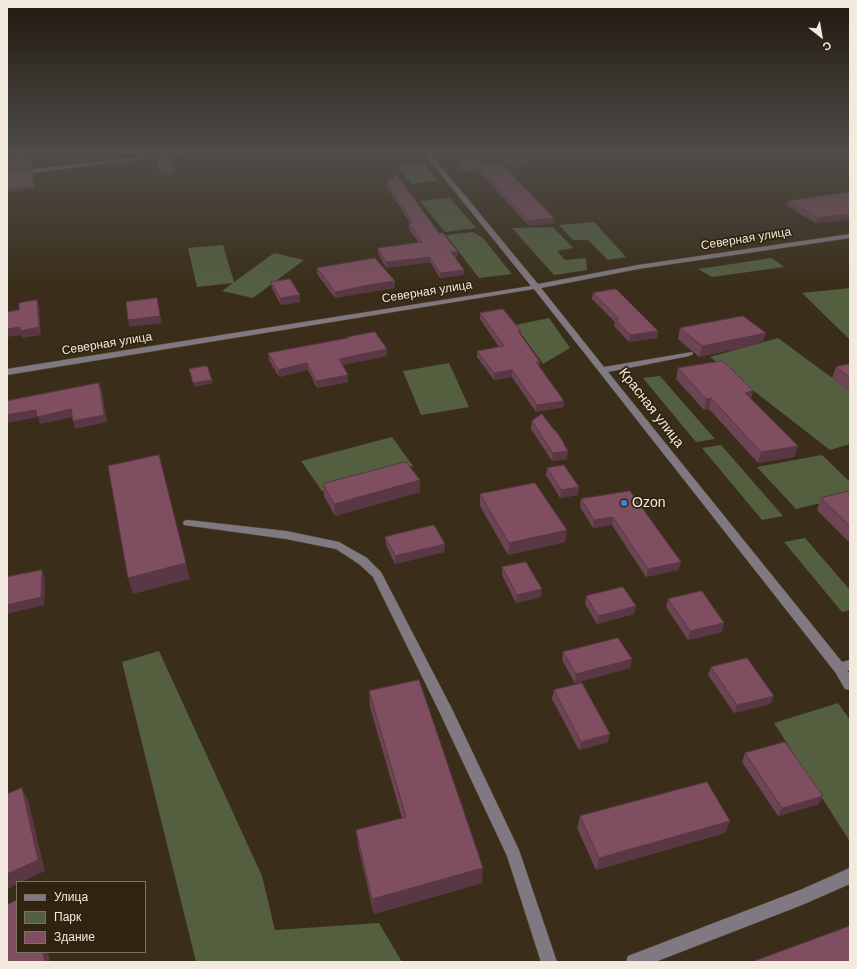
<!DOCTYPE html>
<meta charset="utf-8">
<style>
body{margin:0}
#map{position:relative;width:857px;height:969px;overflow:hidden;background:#3a2e1a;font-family:Helvetica,sans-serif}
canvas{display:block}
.frame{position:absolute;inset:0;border:8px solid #f2eade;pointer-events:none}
.legend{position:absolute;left:16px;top:881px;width:130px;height:72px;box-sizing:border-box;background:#302410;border:1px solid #7e7362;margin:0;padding:5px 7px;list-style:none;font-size:12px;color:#f2eade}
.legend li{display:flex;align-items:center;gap:8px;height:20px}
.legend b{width:20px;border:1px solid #7e7362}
.north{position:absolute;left:801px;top:16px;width:40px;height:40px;-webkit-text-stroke:3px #302410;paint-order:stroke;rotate:149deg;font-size:11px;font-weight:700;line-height:16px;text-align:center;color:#f2eade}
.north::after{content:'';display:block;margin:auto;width:14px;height:18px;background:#f2eade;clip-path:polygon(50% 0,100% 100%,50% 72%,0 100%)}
</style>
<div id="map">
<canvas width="857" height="969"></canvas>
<div class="frame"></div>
<ul class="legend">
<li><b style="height:5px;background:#807982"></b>Улица</li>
<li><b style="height:11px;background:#545f40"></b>Парк</li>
<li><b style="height:11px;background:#7f4f61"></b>Здание</li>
</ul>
<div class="north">С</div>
</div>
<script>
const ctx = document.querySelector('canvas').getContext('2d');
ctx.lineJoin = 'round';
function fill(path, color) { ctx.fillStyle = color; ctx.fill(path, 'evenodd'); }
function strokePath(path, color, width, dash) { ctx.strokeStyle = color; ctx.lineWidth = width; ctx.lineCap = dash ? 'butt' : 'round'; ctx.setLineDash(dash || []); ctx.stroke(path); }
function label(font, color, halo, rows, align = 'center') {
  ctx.font = font + ' Helvetica,sans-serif'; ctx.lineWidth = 3.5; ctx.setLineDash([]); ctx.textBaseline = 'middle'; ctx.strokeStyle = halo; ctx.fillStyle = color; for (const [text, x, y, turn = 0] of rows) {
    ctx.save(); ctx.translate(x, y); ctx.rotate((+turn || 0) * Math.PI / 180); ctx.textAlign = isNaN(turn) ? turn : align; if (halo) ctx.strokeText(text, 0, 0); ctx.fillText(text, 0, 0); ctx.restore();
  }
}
fill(new Path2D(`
 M446 152H474L488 169 464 171Z
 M424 163 437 181 411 184 397 166Z
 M450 198 476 228 445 232 420 201Z
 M594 222 626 257 608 260 588 240H573L559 225Z
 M553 227 573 248 557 251 565 260 586 258 587 270 554 275 512 228Z
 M473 232 482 237 512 274 479 278 446 235Z
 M223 245 234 282 274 253 304 260 253 298 222 291 233 283 197 287 188 248Z
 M772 258 784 267 712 277 698 269Z
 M850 288V340L802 293Z
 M549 318 570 348 543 364 515 325Z
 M778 338 850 391V444L830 450 710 357Z
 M449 363 469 407 421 415 403 371Z
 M660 376 715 439 696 442 643 378Z
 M392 437 413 466 322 491 301 461Z
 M721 445 783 516 762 520 702 448Z
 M822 455 850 482V496L796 509 757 467Z
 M805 538 850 590V610L842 612 784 542Z
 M159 651 262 876 275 930 379 923 402 962H196L122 662Z
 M838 703 850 720 849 840 774 723Z`), '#545f40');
const minor = new Path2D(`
 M182 152H200L7 176V172Z
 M423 152H429L538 284 638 265 850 234V238L638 269 541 288 604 367 692 352 693 354 689 356 608 372 842 662 850 660V670L847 671 850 674V690L845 689 835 672 534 289 7 375V369L531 286Z
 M188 520 286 531 339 542 367 558 381 572 452 709 519 850 557 962H541L507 856 438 709 373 577 359 564 336 549 286 539 184 525 183 523 184 521Z
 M850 868V884L802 905 655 962H626L628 956 800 890Z`);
strokePath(minor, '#574c39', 1);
fill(minor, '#807982');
fill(new Path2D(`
 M360 152H379L382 155V158L365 160Z
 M497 152H529L532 164 510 166Z
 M477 166 554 218V223L529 226 477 170Z
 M387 182 439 233 458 252 457 257H455L464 270 463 275 440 278 430 262 386 268 378 253V248L419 243 409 229V223H410L387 187Z
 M850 192 816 223 787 206 789 201Z
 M317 268 395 281V288L369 292 335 298 317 274Z
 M271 282 300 295V302L281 305 272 288Z
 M593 293 658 331 657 338 629 342 614 326 615 322 592 299Z
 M480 313 521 335 540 362 539 367 564 407 536 412 512 377 494 380 477 357V351L499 347 480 319Z
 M680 328 763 343 699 357 678 339Z
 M348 337 387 356 342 365 348 382 317 388 308 370 279 377 269 360 268 353 348 339Z
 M850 364V391L832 378 836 367Z
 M678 368 753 391 751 399 798 446 794 457 758 463 709 409 704 410 676 379Z
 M532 421 554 430 564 443V445L567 459 552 461 531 429Z
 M547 468 578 495 560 498 546 475Z
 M323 484 420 492 335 516 324 496Z
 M630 491 681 562 678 570 646 577 612 525 593 528 580 507 581 499Z
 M850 491V543L817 510 821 498Z
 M480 494 567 530 565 542 508 555 480 506Z
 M385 537 445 544 444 552 395 564 386 545Z
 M502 567 541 597 516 603 502 575Z
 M586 596 636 606 634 614 597 624 585 604Z
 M668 599 722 632 688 640 666 607Z
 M563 652 632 659 630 668 575 683 562 660Z
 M711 667 774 696 770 704 734 713 708 675Z
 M554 690 608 742 579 750 552 699Z
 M369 691 482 883 374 914 358 846 356 830 402 818 370 707Z
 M745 753 819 804 778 816 742 762Z
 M580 816 730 821 725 833 596 870 577 828Z`), '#6d4453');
fill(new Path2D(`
 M155 152H165L155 154Z
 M31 153 33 168 7 170V168Z
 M382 155V158L365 160V157Z
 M532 156V164L510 166 511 158Z
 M33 171 35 189 7 193V190Z
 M175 171V174L161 176 160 173Z
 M850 214V220L816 223 818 218Z
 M554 218V223L529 226V221Z
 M451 252H458L457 257 451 258Z
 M430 257V262L386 268V262Z
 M464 270 463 275 440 278V273Z
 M395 281V288L369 292 335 298V292L369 285Z
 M300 295V302L281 305 280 298Z
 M157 298 162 323 129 327 128 320Z
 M37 300 39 307 41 335 22 338 21 335 7 337V329Z
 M658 331 657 338 629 342 630 335Z
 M766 333 763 343 699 357 702 346Z
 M387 349V356L339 366V359Z
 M536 362H540L539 368Z
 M307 363 308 370 279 377 278 370Z
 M512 370V377L494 380V373Z
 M348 375V382L317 388 316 381Z
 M212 380 213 383 194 387 193 383Z
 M99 383 102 391 107 422 75 429 73 421Z
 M753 391 750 402 745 393Z
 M711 398 709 409 704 410 706 399Z
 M564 401V407L536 412 537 405Z
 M71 409 74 417 40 424 38 417 7 423V415L36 410Z
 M798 446 794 457 758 463 761 452Z
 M568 451 567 459 552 461 553 453Z
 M420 480V492L335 516 334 504Z
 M579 487 578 495 560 498 561 490Z
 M613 517 612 525 593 528 594 520Z
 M567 530 565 542 508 555 509 543Z
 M445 544 444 552 395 564V556Z
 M681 562 678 570 646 577 648 569Z
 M186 563 190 579 133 594 128 578Z
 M42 570 45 579 44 605 7 614V605Z
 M542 589 541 597 516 603 517 595Z
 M636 606 634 614 597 624 598 616Z
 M724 623 722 632 688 640 690 631Z
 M632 659 630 668 575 683 576 674Z
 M774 696 770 704 734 713 737 705Z
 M610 734 608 742 579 750 581 742Z
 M22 788 28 800 45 871 21 882H17V884L7 889V874Z
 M823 796 819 804 778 816 782 808Z
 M730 821 725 833 596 870 599 858Z
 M483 868 482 883 374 914 372 899Z
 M43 952H48L50 962H45Z`), '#593744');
const building = new Path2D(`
 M362 152H379L382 155 365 157Z
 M505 152H529L532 156 511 158Z
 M31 153 32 165 7 168V156Z
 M168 155 175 171 160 173 156 156Z
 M501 163 554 218 529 221 477 166Z
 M33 171 34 186 7 190V174Z
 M397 175 439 233H443L458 252H451L464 270 440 273 430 257 386 262 378 248 422 242 409 223H413L387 182Z
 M850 192V214L818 218 789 201Z
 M375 258 395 281 369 285 335 292 317 268Z
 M290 279 300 295 280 298 271 282Z
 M616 289 658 331 630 335 615 319H619L593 293Z
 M157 298 160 316 128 320 126 302Z
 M37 300 39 327 20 331V327L7 329V312L19 310V303Z
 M503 309 521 331H518L540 362H536L564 401 537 405 512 370 494 373 477 351 504 346 480 313Z
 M743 316 766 333 702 346 680 328Z
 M375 332 387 349 339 359 348 375 316 381 307 363 278 370 268 353 348 338V337Z
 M723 361 753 391 745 393 798 446 761 452 711 398 706 399 678 368Z
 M850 364V377L836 367Z
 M207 366 212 380 193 383 189 369Z
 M99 383 104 415 73 421 71 409 37 417 36 410 7 415V401Z
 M542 414 554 430H555L564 443H563L568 451 553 453 532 421Z
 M159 455 186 563 128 578 108 466Z
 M406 462 420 480 334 504 323 484Z
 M564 465 579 487 561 490 547 468Z
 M535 483 567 530 509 543 480 494Z
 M630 491 681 562 648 569 613 517 594 520 581 499Z
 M850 491V526L821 498Z
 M434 525 445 544 395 556 385 537Z
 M526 562 542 589 517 595 502 567Z
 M42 570 41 597 7 605V577Z
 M623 587 636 606 598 616 586 596Z
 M702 591 724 623 690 631 668 599Z
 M618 638 632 659 576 674 563 652Z
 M747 658 774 696 737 705 711 667Z
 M419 680 483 868 372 899 356 830 406 817 369 691Z
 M582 683 610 734 581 742 554 690Z
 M785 742 823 796 782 808 745 753Z
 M707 782 730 821 599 858 580 816Z
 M22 788 38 860 7 874V794Z
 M17 900V952H43L45 962H7V905Z
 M850 926V962H752Z`);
fill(building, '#7f4f61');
strokePath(building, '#593744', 1);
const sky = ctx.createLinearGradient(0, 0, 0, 288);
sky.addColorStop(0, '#20190e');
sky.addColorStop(0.53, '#4f4c49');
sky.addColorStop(1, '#4f4c4900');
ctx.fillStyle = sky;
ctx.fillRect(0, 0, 857, 288);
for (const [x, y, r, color] of [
 [624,503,4,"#3f7fe0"]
]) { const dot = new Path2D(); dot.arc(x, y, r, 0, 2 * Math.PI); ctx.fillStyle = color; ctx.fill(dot); strokePath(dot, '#302410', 1.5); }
label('12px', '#f2eade', '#302410', [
 ["Северная улица",746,239,-9],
 ["Северная улица",427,292,-9],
 ["Северная улица",107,344,-9]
]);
label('14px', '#f2eade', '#302410', [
 ["Красная улица",651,408,52]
]);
label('14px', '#f2eade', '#302410', [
 ["Ozon",632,503]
], 'left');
</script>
